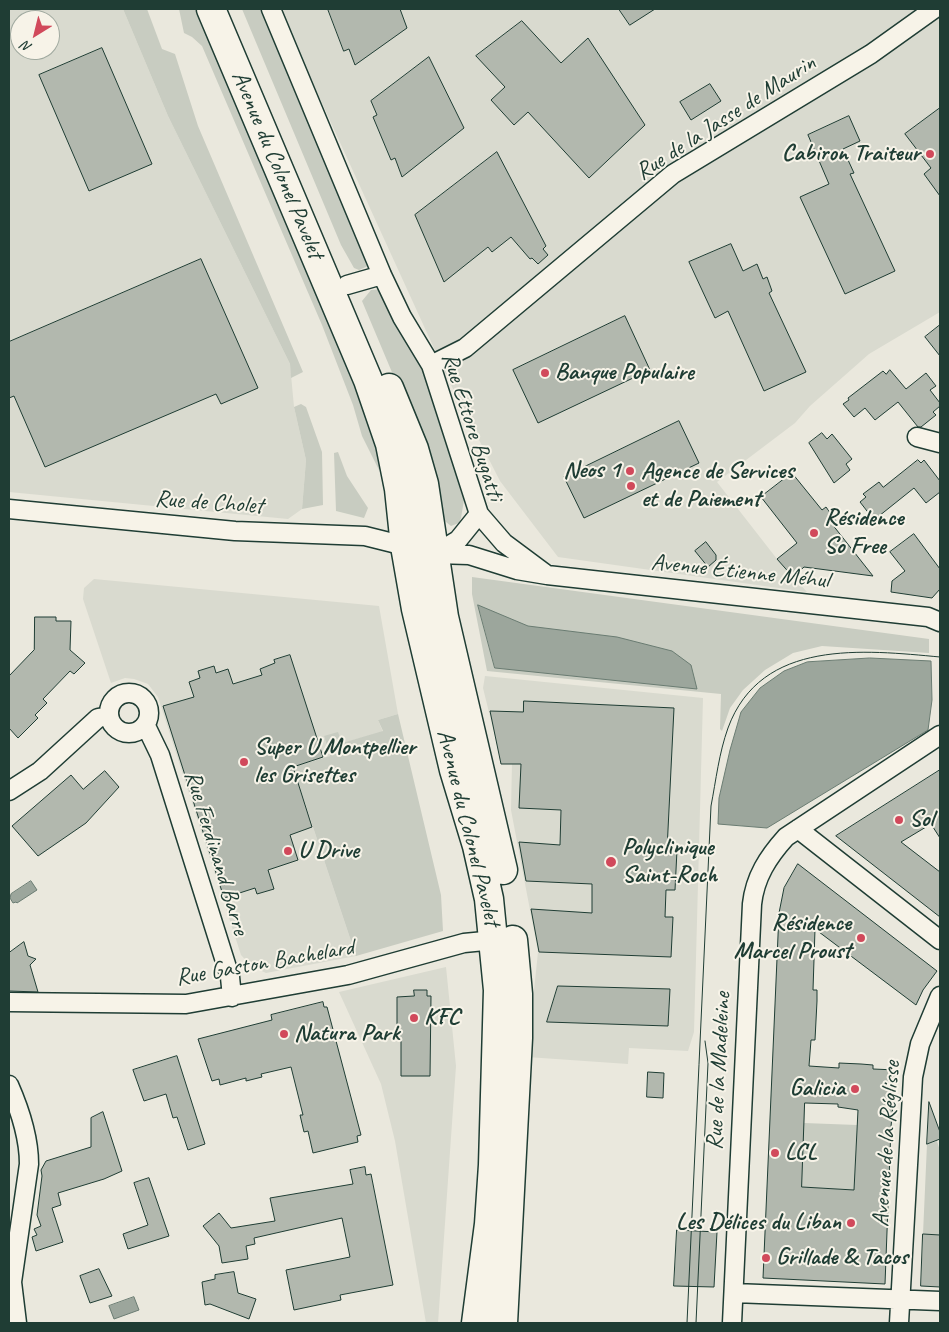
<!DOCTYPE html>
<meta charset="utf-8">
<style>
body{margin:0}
#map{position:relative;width:949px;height:1332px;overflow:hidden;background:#eae8dd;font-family:Caveat,sans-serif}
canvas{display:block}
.frame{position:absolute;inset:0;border:10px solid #1f3d34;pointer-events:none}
.north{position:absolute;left:10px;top:10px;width:50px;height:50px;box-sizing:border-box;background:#f7f3e8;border:1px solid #a1aaa0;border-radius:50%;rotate:216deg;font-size:14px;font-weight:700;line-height:20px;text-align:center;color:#1f3d34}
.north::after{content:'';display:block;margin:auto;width:18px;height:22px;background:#d1495b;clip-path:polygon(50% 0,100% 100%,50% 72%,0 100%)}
</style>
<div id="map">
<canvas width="949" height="1332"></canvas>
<div class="frame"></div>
<div class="north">N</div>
</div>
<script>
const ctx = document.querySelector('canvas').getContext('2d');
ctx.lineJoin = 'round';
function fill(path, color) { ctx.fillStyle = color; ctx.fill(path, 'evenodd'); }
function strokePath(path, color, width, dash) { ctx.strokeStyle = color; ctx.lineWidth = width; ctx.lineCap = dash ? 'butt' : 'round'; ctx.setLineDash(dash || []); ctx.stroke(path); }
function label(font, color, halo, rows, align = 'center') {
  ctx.font = font + ' Caveat,sans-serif'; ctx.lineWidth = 4; ctx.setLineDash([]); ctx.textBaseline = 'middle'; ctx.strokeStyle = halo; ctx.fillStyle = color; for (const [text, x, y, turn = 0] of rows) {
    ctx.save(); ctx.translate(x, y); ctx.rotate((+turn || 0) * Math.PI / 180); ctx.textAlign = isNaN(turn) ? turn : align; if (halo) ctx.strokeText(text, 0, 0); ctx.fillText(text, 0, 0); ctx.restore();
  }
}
fill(new Path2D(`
 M9 9H123L168 116 290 364 294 407 306 460 302 509 288 519 9 492ZM20 20H50V50H20Z
 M279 9H940V312L869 354 810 406 795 423 717 482 777 559 807 592 558 557 500 481 449 381Z
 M94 579 379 606 398 714 378 720 383 732 342 743 324 736 330 756 293 767 356 956 266 973 251 966 241 955 158 697 148 684 134 679 125 678 111 683 83 599 84 588Z
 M485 676 703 698 694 1032 688 1051 629 1048 628 1064 527 1057 538 952 511 810 512 763 501 761 483 688Z
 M446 967 456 1066 438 1323H426L395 1141 381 1084 339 992Z`), '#d9dacf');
fill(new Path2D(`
 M123 9H147L162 49 175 54 198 126 303 372 291 378 290 364 168 116Z
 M179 9H202L364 394 383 464 379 470 362 436 353 405 322 325 202 46 192 37 184 33Z
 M242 9H261L300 105 369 261 368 266 359 270 354 268 341 245Z
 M381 289 423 368 460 478 464 500 461 518 459 523 451 526 441 518 423 446 362 301 371 290Z
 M301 404 306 407 322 452 323 505 302 509 306 460 294 407Z
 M338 452 347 476 368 508 364 518 336 511 334 453Z
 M472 577 929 639V653L822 646 793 653 765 670 743 690 730 708 722 731 720 729 721 694 487 671 472 594Z
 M398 714 441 895 443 931 356 956 293 767 330 756 324 736 338 732 342 743 383 731 378 720Z
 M804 1123 857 1125 854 1190 802 1187Z
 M937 1141 940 1151V1235L923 1234 927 1144Z`), '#c8ccc1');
const water = new Path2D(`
 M478 605 528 626 617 637 672 651 691 665 697 689 495 668Z
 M870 658 931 661 932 700 928 730 767 828 718 824 719 798 730 750 741 712 760 688 784 671 807 662Z
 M31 881 37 890 17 903 16 902 13 903 10 898 11 894Z
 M134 1297 139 1310 114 1319 109 1306Z`);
fill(water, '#9ca69c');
strokePath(water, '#6a7c72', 1);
const building = new Path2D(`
 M328 9H400L407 28 355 65 349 49 344 51Z
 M619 9H655L630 25Z
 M522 21 561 63 588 38 645 125 589 178 528 112 514 125 491 100 505 87 476 56Z
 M102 48 152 164 89 191 39 75Z
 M429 57 464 128 402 177 395 158 391 160 373 117 377 115 371 101Z
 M710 84 721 101 691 120 680 102Z
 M940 108V196L924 174 931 168 905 134Z
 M849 116 860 141 843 149 854 173 850 174 895 271 845 294 800 197 829 184 808 135Z
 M497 152 546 246 543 249 548 255 538 264 532 258 530 259 511 237 492 252 488 247 444 282 415 215Z
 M731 244 743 271 757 264 763 279 767 277 772 291 769 293 806 372 764 391 728 311 715 318 689 262Z
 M201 259 258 388 221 404 216 394 45 467 14 396 9 398V342Z
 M625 316 650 370 538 423 513 370Z
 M940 325V356L925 337Z
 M890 370 906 389 926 373 936 386 930 390 940 403V406L933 412 936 415 921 427H918L898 402 875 420 865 408 854 417 843 404 849 400 848 398 883 371 886 374Z
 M679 421 699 463 584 518 564 477Z
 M822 433 827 439 832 434 852 459 846 464 850 470 834 483 809 443Z
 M918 460 921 463 924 460 940 481V492L926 503 914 488 874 520 860 502 866 497 863 494 879 482 883 487Z
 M792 473 822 510 826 507 836 521 832 524 873 576 804 567 793 577 777 559 797 543 761 497Z
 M914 534 940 569V589L932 598 891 592 892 581 905 571 890 552Z
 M706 542 716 555V560L708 567 695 551Z
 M35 617H56V621H71L70 650 85 663 74 674 70 671 43 699 47 703 35 715 38 718 18 738 9 728V676L34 650Z
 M290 655 323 757 293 767 312 827 290 835 298 860 268 870 274 889 257 894 255 888 224 898 163 706 194 697 189 682 200 678 198 671 214 666 216 673 228 669 233 684 262 675 260 669 275 663 274 660Z
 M524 701 674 708 667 850H677L675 890H666L665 917H673L671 957 539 952 531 909 592 913V884L526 881 519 842 560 845 561 810 519 808 521 764H501L490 711 523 712Z
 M940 770V838L931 824 901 842 940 872V917L836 836Z
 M105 771 119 787 86 823 38 856 12 826 71 775 83 789Z
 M798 864 937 971 923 990 916 1005 815 929 813 990H817V1001L815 1040H811L809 1066 839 1068V1063L861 1064 873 1065V1069L896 1070 891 1127 885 1284 763 1278 779 913 784 888ZM805 1103 838 1104V1107L858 1110 854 1190 802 1187Z
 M24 942 28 956 36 959 30 965 38 992 9 991V953Z
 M558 986 670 989 668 1026 547 1022Z
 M414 990H427V996H431L430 1076H401V1039L397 1038V997L414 996Z
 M323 1002 324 1007H327L361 1135 357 1136 358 1142 313 1153 308 1131 304 1132 300 1115H303L291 1067 261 1074 262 1077 246 1081V1078L220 1085 219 1079 212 1081 198 1039 272 1020 271 1015Z
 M177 1056 205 1144 188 1150 177 1117 173 1118 166 1094 144 1101 133 1070Z
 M648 1072 664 1073 663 1098 647 1097Z
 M929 1102 940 1132V1139L927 1144Z
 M103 1112 122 1171 104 1179 58 1193 61 1205 52 1208 63 1242 36 1251 32 1237 37 1235 34 1229 41 1226 37 1215 42 1176 41 1170 46 1161 91 1147V1118Z
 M365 1167 366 1175 371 1174 393 1285 340 1295 341 1300 294 1310 286 1270 350 1257 342 1218 254 1238 255 1244 246 1246 248 1259 222 1263 219 1246 203 1226 219 1213 231 1228 275 1221 270 1198 353 1184 350 1170Z
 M149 1178 169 1236 128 1249 123 1234 148 1225 134 1183Z
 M677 1230 717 1232 714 1287 674 1286Z
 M923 1234 940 1235V1287L921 1286Z
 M99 1269 112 1296 90 1303 80 1276Z
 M234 1272 238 1293 256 1299 249 1319 210 1304 205 1305 202 1282 215 1279V1275Z`);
fill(building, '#b2b8ae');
strokePath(building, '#1f3d34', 1);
const street = new Path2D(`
 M271 9 382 275 402 317 431 365 479 514 504 543 547 575
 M347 285 382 275
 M431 365 465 348 673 174 871 54 934 9
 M917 437 940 443
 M9 509 235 531 365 536 405 546
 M435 554 469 555 517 570 547 575 928 617 940 622
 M435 554 458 540 479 514
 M109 713a20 20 0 1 1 40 0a20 20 0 1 1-40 0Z
 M146 726 160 755 230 977 232 997
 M9 791 40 771 98 718 109 716
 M798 829 940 940
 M9 1002 186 1004 348 975 464 943 495 940
 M9 1085C20 1110 29 1136 29 1164L12 1282 17 1323
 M734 1293 940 1301
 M732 1323 752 904C755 877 768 857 786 837L940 735
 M899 1323 913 1077 920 1044 940 996`);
const primary = new Path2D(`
 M211 9 368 380 390 444 399 489 405 546 416 609 454 770 477 846 489 899 498 990 493 1165 489 1224 476 1323
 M389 388 414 449 424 484 444 617 503 870
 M503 1323 518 1038V994L513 940`);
strokePath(street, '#1f3d34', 21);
strokePath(primary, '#1f3d34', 31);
strokePath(street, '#f7f3e8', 18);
strokePath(primary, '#f7f3e8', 28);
strokePath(new Path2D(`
 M687 1323 711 806C716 780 719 753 728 728 761 638 864 650 940 657
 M696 1323 708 1063 705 1041`), '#1f3d34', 1);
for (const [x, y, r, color] of [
 [930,154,5,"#d1495b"],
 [545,373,5,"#d1495b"],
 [630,471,5,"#d1495b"],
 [631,486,5,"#d1495b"],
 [814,533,5,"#d1495b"],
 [244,762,5,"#d1495b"],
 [899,820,5,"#d1495b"],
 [288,851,5,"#d1495b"],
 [611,862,6,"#d1495b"],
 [861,938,5,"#d1495b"],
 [414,1018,5,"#d1495b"],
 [284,1034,5,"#d1495b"],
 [855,1089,5,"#d1495b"],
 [775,1153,5,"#d1495b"],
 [851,1223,5,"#d1495b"],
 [766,1258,5,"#d1495b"]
]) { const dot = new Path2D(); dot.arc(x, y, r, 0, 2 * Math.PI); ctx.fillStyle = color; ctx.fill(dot); strokePath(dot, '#f7f3e8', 2); }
label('24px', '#1f3d34', '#f7f3e8', [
 ["Rue de la Jasse de Maurin",726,118,-33],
 ["Avenue du Colonel Pavelet",277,165,67],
 ["Rue Ettore Bugatti",472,427,72],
 ["Rue de Cholet",209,503,4],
 ["Avenue Étienne Méhul",740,572,6],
 ["Avenue du Colonel Pavelet",468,828,76],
 ["Rue Ferdinand Barre",216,853,73],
 ["Rue Gaston Bachelard",265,963,-10],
 ["Rue de la Madeleine",719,1071,-87],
 ["Avenue de la Réglisse",887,1144,-86]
]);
label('bold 24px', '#1f3d34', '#f7f3e8', [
 ["Cabiron Traiteur",920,154,"right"],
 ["Banque Populaire",555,373],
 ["Neos 1",620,471,"right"],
 ["Agence de Services",641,472],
 ["et de Paiement",641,500],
 ["Résidence",824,519],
 ["So Free",824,547],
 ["Super U Montpellier",254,748],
 ["les Grisettes",254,776],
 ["Sol",909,820],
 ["Polyclinique",622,848],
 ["Saint-Roch",622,876],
 ["U Drive",298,851],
 ["Résidence",851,924,"right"],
 ["Marcel Proust",851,952,"right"],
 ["KFC",424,1018],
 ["Natura Park",294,1034],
 ["Galicia",845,1089,"right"],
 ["LCL",785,1153],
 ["Les Délices du Liban",841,1223,"right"],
 ["Grillade & Tacos",776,1258]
], 'left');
</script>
